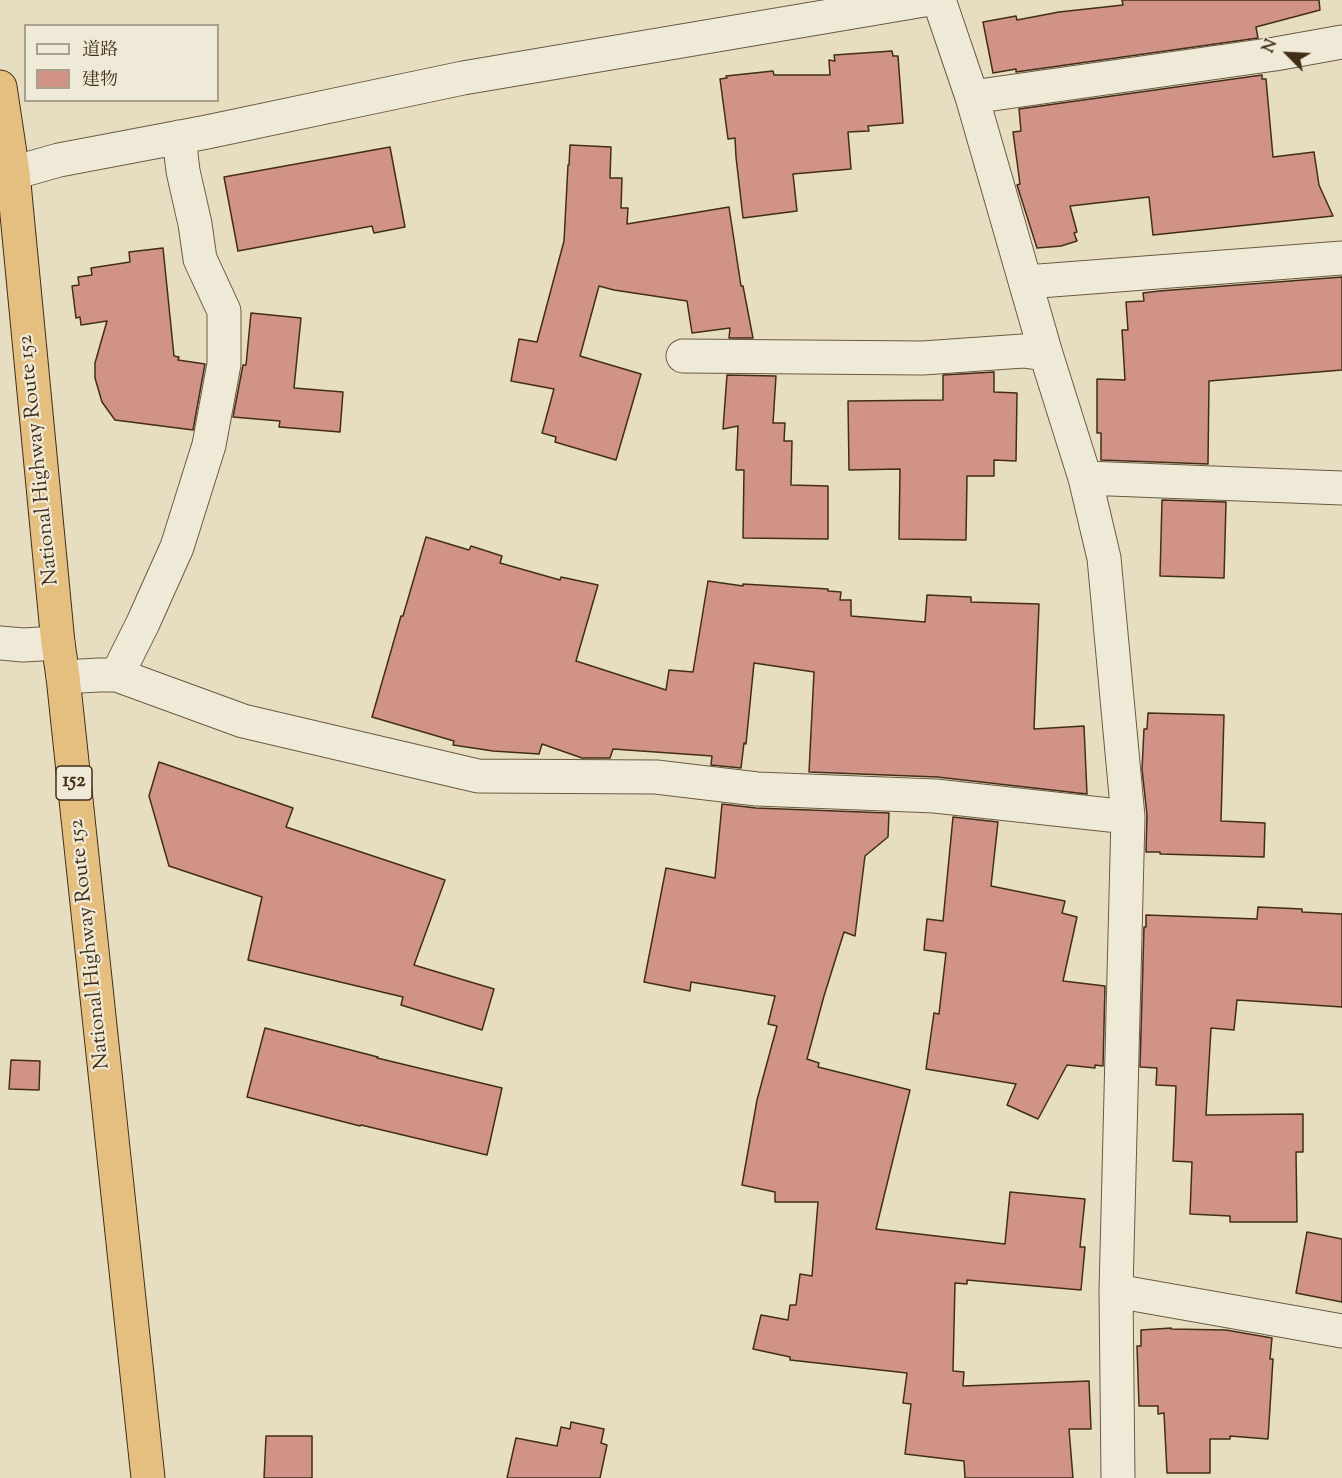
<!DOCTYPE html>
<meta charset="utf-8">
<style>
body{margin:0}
#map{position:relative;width:1342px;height:1478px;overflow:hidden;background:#e7dec1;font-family:"Sorts Mill Goudy","Noto Serif JP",serif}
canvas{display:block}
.legend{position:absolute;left:24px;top:24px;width:195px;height:78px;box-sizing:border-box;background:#efead7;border:2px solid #aa9f8b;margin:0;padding:8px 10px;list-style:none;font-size:18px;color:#422e18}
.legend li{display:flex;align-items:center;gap:12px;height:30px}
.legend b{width:30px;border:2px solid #aa9f8b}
.north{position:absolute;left:1258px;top:24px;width:60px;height:60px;-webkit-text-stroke:4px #efead7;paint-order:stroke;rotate:294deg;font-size:16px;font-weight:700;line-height:24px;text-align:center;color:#422e18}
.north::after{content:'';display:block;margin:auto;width:21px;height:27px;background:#422e18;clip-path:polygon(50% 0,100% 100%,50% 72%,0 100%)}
</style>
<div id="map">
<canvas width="1342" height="1478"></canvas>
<ul class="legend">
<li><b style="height:8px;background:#efead7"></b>道路</li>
<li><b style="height:16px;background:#d19288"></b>建物</li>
</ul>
<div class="north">N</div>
</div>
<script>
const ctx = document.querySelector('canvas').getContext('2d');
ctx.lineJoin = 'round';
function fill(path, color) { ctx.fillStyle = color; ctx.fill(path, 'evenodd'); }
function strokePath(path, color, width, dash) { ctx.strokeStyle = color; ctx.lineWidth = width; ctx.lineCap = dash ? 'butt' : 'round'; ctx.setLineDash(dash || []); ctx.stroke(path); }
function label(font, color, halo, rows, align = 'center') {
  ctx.font = font + ' "Sorts Mill Goudy",serif'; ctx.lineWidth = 4.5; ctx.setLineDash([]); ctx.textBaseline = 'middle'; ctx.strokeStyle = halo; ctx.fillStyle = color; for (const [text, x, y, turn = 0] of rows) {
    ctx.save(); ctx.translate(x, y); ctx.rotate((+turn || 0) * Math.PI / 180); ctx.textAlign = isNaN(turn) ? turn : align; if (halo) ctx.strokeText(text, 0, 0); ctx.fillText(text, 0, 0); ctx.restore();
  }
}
const building = new Path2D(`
 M1122 0H1319L1320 10 1256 27 1258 38 1016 72V69L993 73 983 22 1016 16 1017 20 1059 12 1123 5Z
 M892 51 893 56H898L903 123 868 126 869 131 848 132 851 169 793 174 797 211 743 218 736 157 735 138 728 139 720 79 727 78 726 76 773 71 774 75H830L829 60 835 61 834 55Z
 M1262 75V79H1266L1273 157 1314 152 1319 185 1333 216 1153 235 1149 197 1070 206 1077 232 1074 233 1077 241 1061 246 1037 248 1017 185 1020 184 1013 132 1021 131 1019 109Z
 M570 145 611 147 610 178H622L621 208H628L627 224 729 207 741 286H743L753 338H729L730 328 692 333 687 301 614 290 599 286 580 356 641 374 616 460 555 442 556 437 542 433 554 389 511 381 519 339 537 342 564 241 568 165H569Z
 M390 147 405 227 374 233 372 226 238 251 224 177Z
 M163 248 174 356 179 357 178 360 205 364 193 430 115 420 102 402 95 378V363L107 321 81 325 80 317 76 318 72 286 79 285 78 277 92 275 91 268 130 262 129 252Z
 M1342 277V370L1209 381 1208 464 1101 460V433H1097V379L1125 380 1122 330H1128L1126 302 1144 301 1143 293 1159 291Z
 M251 313 301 318 294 388 343 392 340 432 279 427 280 421 233 417 243 365H246Z
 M994 372V392L1017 393 1016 461 994 460V476H967L966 540 899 539 900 469 849 470 848 401 943 400V375Z
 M727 375 776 376 773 423H785L784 441H792L791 485 828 486V539L743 538 744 470H736L738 426 723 429Z
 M1162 500 1226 502 1224 578 1160 576Z
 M426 537 469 550 471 546 502 556 500 563 560 580 561 577 598 585 576 661 666 690 669 670 693 672 708 581 743 586V584L828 589V591L841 592 840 600H851V616L925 622 927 595 971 597V602L1039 604 1034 729 1084 726 1087 794 937 777 809 772 814 672 754 663 746 744 744 743 741 768 711 765 712 756 613 749 610 758H582L542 744 539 754 493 751 453 745 454 741 372 717 401 616H403Z
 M1148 713 1224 715 1221 821 1265 823 1264 857 1160 854V852H1146L1147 815 1142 769 1144 729H1147Z
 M159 762 293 808 286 827 445 880 414 965 494 989 482 1030 401 1005 403 997 248 960 262 897 169 866 149 796Z
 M722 804 756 808 889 813 888 837 865 856 855 936 844 932 824 996 807 1059 819 1063 818 1067 910 1090 876 1229 1005 1244 1010 1192 1085 1199 1080 1247H1085L1081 1290 967 1280V1284L955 1283 953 1371 964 1372 963 1386 1089 1381 1091 1429H1069L1073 1478H965L964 1461 905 1454 911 1404 903 1403 907 1373 790 1360V1357L753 1349 761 1315 788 1320 790 1305H796L800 1274 812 1276 818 1202H775V1192L742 1185 757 1100 777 1026 768 1024 775 996 691 982 690 991 644 982 666 868 715 878Z
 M953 817 998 822 991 886 1065 901 1062 913 1077 917 1063 981 1105 986 1103 1066 1095 1065V1068L1067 1065 1038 1119 1007 1105 1016 1084 926 1069 934 1013 939 1014 946 953 924 950 927 919 943 921Z
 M1258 907 1302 909V912L1342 914V1007L1237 1000 1234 1030 1211 1028 1206 1115 1303 1114V1152H1296L1297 1222H1230V1216L1190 1214 1192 1162 1173 1161 1176 1086 1156 1085 1157 1068 1140 1067 1144 927H1146V915L1257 919Z
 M265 1028 378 1057 377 1058 502 1088 487 1155 361 1125 360 1126 247 1097Z
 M11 1060 40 1061 39 1090 9 1089Z
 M1307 1232 1342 1239V1302L1296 1293Z
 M1171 1328V1329L1226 1330 1272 1338 1270 1359H1273L1268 1439 1230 1436V1439H1210V1473H1167L1164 1413 1158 1414V1406H1139L1137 1346H1141V1330Z
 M571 1422 604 1429 601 1443 607 1445 600 1478H507L516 1438 557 1446 561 1427 570 1429Z
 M266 1436H312V1478H264Z`);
fill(building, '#d19288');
strokePath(building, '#422e18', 1.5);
const minor = new Path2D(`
 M939 0 972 97 1046 354 1085 478 1104 558 1128 817 1116 1291 1118 1478
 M972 97 1275 54 1342 42
 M13 173 59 160 207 132 463 78 924 0
 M1026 282 1342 258
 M683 356 923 358 1023 351 1046 354
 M1085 478 1342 488
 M0 643 23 645 58 643
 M117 675 143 623 177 547 209 445 224 364V311L200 259 195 224 183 171 179 137
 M63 677 99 675H117L243 721 478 776 656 777 757 789 935 796 1128 817
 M1116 1291 1342 1331`);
const highway = new Path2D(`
 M0 87 13 173 58 643 63 677 148 1478`);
strokePath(minor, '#6b5a42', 35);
strokePath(highway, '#422e18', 35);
strokePath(minor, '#efead7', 33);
strokePath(highway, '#e4bf80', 33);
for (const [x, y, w] of [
 [74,783,36]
]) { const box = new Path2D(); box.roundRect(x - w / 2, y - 17, w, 34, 4.5); ctx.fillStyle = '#efead7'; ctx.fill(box); strokePath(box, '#422e18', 1.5); }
label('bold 20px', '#422e18', null, [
 ["152",74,783]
]);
label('21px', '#422e18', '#efead7', [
 ["National Highway Route 152",40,460,-96],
 ["National Highway Route 152",91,944,-96]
]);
</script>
